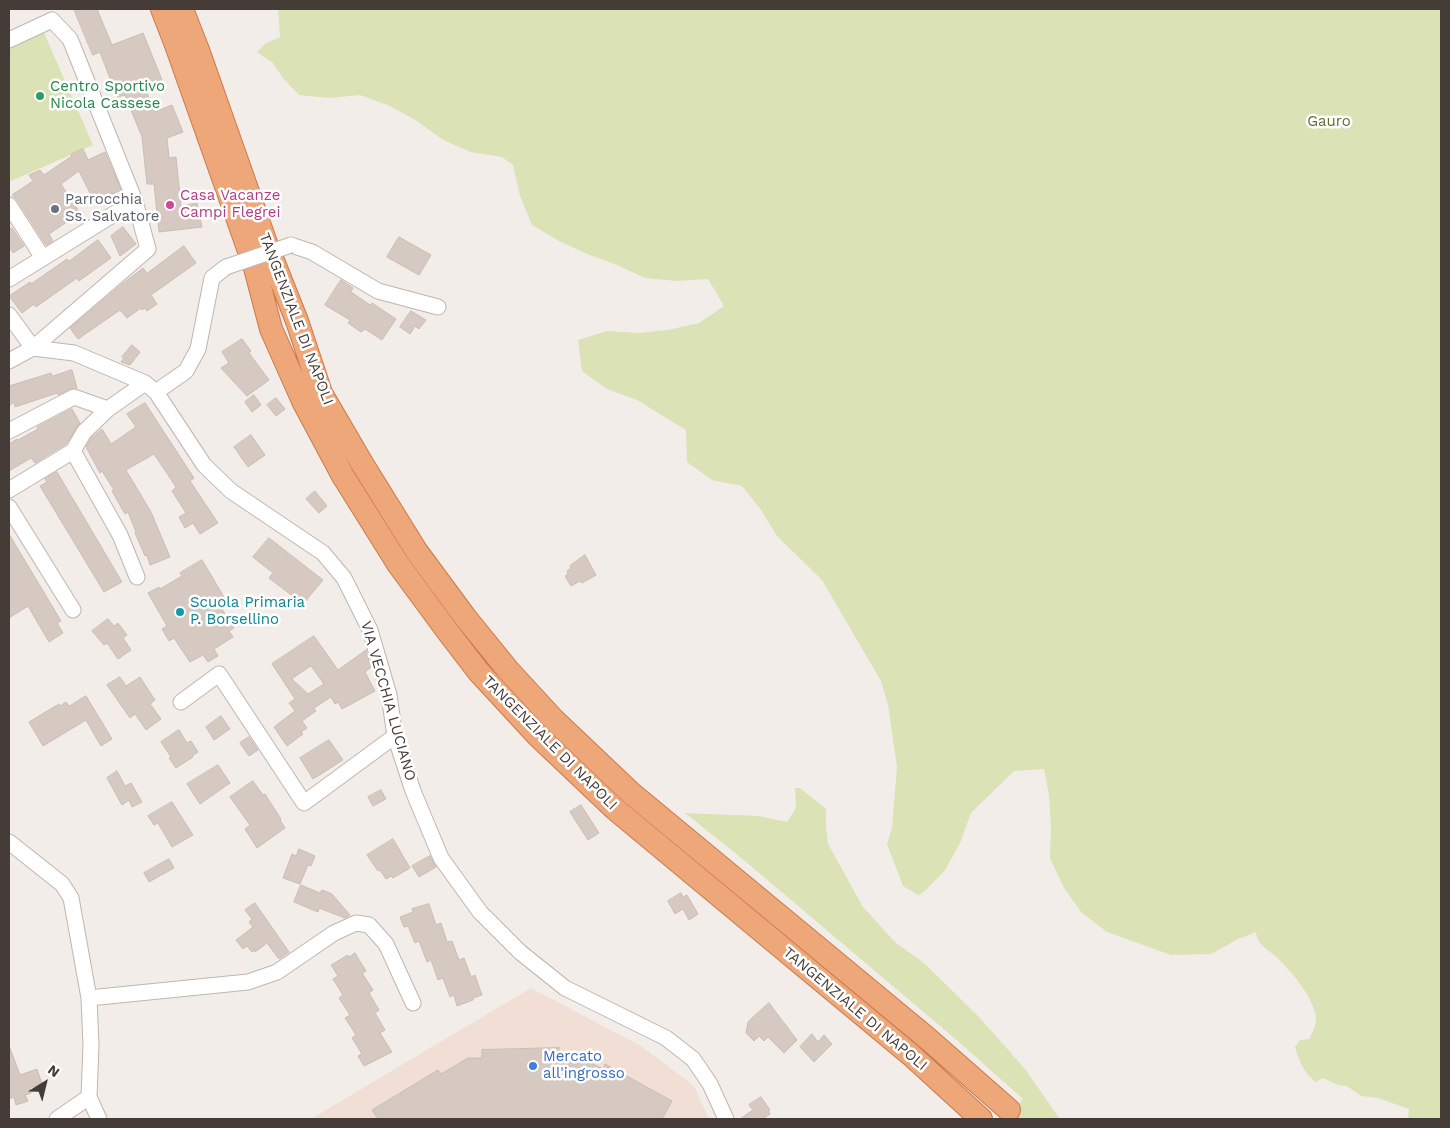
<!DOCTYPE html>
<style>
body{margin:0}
#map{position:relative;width:1450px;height:1128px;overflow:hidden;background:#f2ede9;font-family:"Work Sans",sans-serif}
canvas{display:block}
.frame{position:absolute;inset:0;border:10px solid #453c38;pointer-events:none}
.north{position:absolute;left:20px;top:1058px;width:50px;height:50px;-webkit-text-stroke:4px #fff;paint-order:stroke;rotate:36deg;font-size:14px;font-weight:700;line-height:20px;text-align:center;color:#453c38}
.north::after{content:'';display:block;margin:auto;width:18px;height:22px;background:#453c38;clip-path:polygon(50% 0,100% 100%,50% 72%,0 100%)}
</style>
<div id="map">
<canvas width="1450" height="1128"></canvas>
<div class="frame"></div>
<div class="north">N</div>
</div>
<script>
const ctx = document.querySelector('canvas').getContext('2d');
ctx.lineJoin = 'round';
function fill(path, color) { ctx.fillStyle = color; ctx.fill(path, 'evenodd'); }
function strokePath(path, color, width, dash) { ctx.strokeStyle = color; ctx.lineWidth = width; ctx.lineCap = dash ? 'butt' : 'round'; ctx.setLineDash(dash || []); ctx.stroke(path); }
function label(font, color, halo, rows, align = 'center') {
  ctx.font = font + ' "Work Sans",sans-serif'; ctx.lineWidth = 5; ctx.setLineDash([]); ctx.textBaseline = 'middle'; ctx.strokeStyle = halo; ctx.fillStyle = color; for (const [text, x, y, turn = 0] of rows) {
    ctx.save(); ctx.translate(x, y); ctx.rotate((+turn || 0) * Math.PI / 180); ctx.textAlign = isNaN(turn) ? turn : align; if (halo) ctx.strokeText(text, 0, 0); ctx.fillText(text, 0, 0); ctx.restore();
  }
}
fill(new Path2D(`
 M531 988 641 1046 694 1086 709 1119H311Z`), '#f1dfd6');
fill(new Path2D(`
 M278 9H1441V1119H1408L1409 1109 1378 1098 1361 1096 1347 1086 1338 1085 1323 1078 1316 1082C1304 1073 1299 1061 1295 1047L1300 1040 1309 1039C1312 1033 1317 1024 1316 1017 1313 997 1290 969 1275 956 1267 949 1257 944 1256 932L1238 939 1211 954 1171 955 1107 932 1082 913 1064 888 1050 858 1051 826 1049 795 1044 769 1014 771 971 813 960 843 945 870 925 891 918 895 903 886 887 844 892 828 897 767 888 705 881 681 822 580 777 536 761 510 742 486 712 480 687 462 686 430 637 400 607 389 582 371 578 340 607 331 639 333 668 330 699 323 724 306 708 279 677 281 645 278 617 265 587 254 559 241 532 225 520 196 513 165 502 157 471 152 443 140 417 121 390 106 360 95 330 98 299 95 283 78 273 63 257 52 265 44 280 37Z
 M44 33 93 145 11 181 9 176V48Z
 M795 788H800L826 809V827L828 844 863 907 896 943 924 963 978 1016 1025 1069 1060 1119H1005L1023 1099 959 1042 745 861 685 813 758 816 787 822 796 808Z`), '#dae2b6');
const building = new Path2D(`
 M74 9H97L112 45 143 33 162 80 145 87 154 112 172 105 183 132 167 138 169 158 176 157 181 206 197 203 202 227 159 232 154 184H147L142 137 125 95 117 97 100 52 93 55Z
 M83 149 88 160 105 152 121 190 95 203 79 171 61 184 80 213 49 234 53 241 46 245 17 200 12 195 33 181 29 175 40 170 44 175 72 156 71 155Z
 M123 227 136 244 120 256 111 236Z
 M12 228 24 246 13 253 9 247V230Z
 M399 237 431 255 419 275 387 257Z
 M98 240 111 258 79 281 77 278 36 307 34 304 22 313 9 296 30 282 31 284 67 259 69 261Z
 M184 246 196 263 151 295 157 304 147 311 145 308 142 310 141 308 127 318 120 310 78 339 70 328 122 284 143 268 147 273Z
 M341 280 353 288 351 292 370 305 372 303 396 319 382 340 365 329 361 332 348 323 350 320 325 305Z
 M411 311 426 320 419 329 415 326 410 334 400 327Z
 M242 339 251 351 249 353 269 380 247 396 221 368 229 363 222 352Z
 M132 345 140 352 130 365 121 362 124 358 122 357Z
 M72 370 77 388 70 389 58 395 57 393 15 407 14 402 9 406V386L51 373 52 376Z
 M254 395 261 405 252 412 245 402Z
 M276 398 285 409 276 416 267 405Z
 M145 403 194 478 190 481 218 523 200 534 193 523 185 528 179 517 186 513 172 491 176 487 154 454 126 470 151 512 170 557 150 565 147 555 145 556 135 533 136 532 128 512 125 514 112 491 114 490 102 471 100 473 86 447 91 438 102 429 111 444 136 427 127 414Z
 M72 409 80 423 66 444 35 463 31 458 9 471V444L17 439 18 440 38 429 37 427 39 426Z
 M251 435 265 455 248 467 234 447Z
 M57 472 122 582 104 592 40 486 47 482 45 479Z
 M315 491 327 506 319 513 306 499Z
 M9 534 61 621 57 623 63 633 49 642 28 606 9 618Z
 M269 538 323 580 303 604 269 578 273 573 253 557Z
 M585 555 596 575 582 583 580 581 571 586 565 576 568 574 567 571 571 568 570 566Z
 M202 560 227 602 220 606 234 628 229 631 233 637 214 649 218 656 208 662 203 655 190 662 174 638 169 641 162 629 167 626 148 593 159 587 160 589 182 576 180 573Z
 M108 619 114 626 118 623 127 635 123 638 131 650 118 659 107 643 104 645 92 631Z
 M314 636 338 670 366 650 371 667 365 672 375 691 342 709 338 702 335 704 331 697 314 708 316 711 302 721 307 728 301 732 303 734 287 746 274 727 295 711 289 703 295 699 272 664ZM311 666 324 684 308 694 292 679Z
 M120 677 126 686 140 677 155 700 150 704 161 719 146 730 135 714 130 718 107 685Z
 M86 696 112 739 101 746 86 720 43 746 29 722 59 704 60 706 66 702 69 706Z
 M221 716 230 729 214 740 206 727Z
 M179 730 187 743 191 741 198 752 192 756 193 757 176 768 169 758 171 757 161 742Z
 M249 737 258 750 249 756 240 743Z
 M329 740 343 760 313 779 300 758Z
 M218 765 230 783 200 804 187 784Z
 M117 771 125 786 131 783 142 802 132 807 129 800 122 805 107 778Z
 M253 781 263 795 265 794 281 819 280 820 285 828 257 848 245 829 250 825 230 797Z
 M381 790 386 799 373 806 368 797Z
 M172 802 193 835 172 847 158 823 154 825 148 816Z
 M581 805 599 833 588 840 570 812Z
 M393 839 410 868 393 878 391 876 386 879 380 870 378 871 367 855Z
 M299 849 315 856 311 866 308 865 300 884 283 878 292 854 296 856Z
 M430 856 436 867 419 877 412 866Z
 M169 859 174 868 149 882 144 873Z
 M301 885 320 893 322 890 332 894 350 915 345 918 319 908 318 912 294 902Z
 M681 893 683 897 687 895 698 914 689 920 683 909 675 914 668 901Z
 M255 903 289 952 279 959 267 943 255 952 254 950 252 952 247 946 243 949 236 940 253 927 249 922 252 919 245 910Z
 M429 904 436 925 441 923 447 942 452 941 459 960 464 958 471 977 475 975 482 995 473 998V1000L457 1006 454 995 450 997 443 978 438 980 431 960 427 962 419 941 415 943 408 926 404 927 400 917 413 912 412 909Z
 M355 953 366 971 362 973 373 990 369 993 379 1010 375 1013 385 1030 380 1033 392 1052 364 1066 358 1056 362 1054 352 1038 356 1035 345 1018 350 1015 339 998 343 995 333 979 338 976 331 965 348 955 349 957Z
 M769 1003 797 1040 784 1053 768 1037 764 1041 759 1036 754 1041 746 1033 748 1022Z
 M812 1034 818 1042 824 1035 832 1044 814 1062 800 1047Z
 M9 1048H10L20 1075 37 1069 42 1084 30 1088 31 1093 25 1095 28 1101 16 1105 14 1097 9 1099Z
 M559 1048V1055H575L603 1069 605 1064 672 1101 662 1119H378L372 1110 438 1070 441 1074 468 1058H482V1050Z
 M761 1097 770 1110 768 1111 770 1114 763 1119H740L753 1110 749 1105Z`);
fill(building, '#d5c9c2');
strokePath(building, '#ccbcb3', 1);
const minor = new Path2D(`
 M9 40 52 20 70 39 135 201 148 249 33 348 9 361
 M9 205 43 258
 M291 245 312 252 378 291 438 307
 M9 279 135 201
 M9 315 33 348 74 353 145 383 156 392 204 465 231 491 323 553 344 578 370 630 389 695 395 736 413 791 441 858 480 912 520 952 565 988 666 1038 693 1059 710 1084 726 1119
 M156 392 186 371 198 349 212 278 226 267
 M9 431 74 397 108 409
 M73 451 120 535 137 577
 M9 490 73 451 84 432 108 409 145 383
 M9 507 73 610
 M181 702 219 674 304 803 395 736
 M9 842 62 884 71 898 89 998 91 1045 89 1097 99 1119
 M89 998 248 982 277 972 334 933 356 923 369 925 386 944 413 1003
 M57 1119 89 1097`);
const highway = new Path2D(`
 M162 9 176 45 255 268 271 329 303 401 343 476 398 564 448 632 478 671 538 736 615 809 911 1055 981 1119
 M182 9 198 50 266 243 297 321 321 393 363 465 417 552 465 617 508 670 554 720 631 793 927 1038 1009 1110`);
strokePath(minor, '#c0b5af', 17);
strokePath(highway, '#cb794a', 24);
strokePath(minor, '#fff', 15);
strokePath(highway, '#eda779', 22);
const minorBridge = new Path2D(`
 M226 267 291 245`);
strokePath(minorBridge, '#c0b5af', 17, []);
strokePath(minorBridge, '#fff', 15);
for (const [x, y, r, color] of [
 [40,96,5,"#2e9e5b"],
 [170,205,5,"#d1479c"],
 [55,209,5,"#6b7280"],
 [180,612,5,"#0f9aa8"],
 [533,1066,5,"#3f7fe0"]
]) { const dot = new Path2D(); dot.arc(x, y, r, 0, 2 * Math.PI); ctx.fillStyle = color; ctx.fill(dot); strokePath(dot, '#fff', 2); }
label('15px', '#27864d', '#fff', [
 ["Centro Sportivo",50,87],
 ["Nicola Cassese",50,104]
], 'left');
label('15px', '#5a7032', '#fff', [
 ["Gauro",1329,122]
]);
label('15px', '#b23c85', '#fff', [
 ["Casa Vacanze",180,196],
 ["Campi Flegrei",180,213]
], 'left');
label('15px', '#5b616d', '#fff', [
 ["Parrocchia",65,200],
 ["Ss. Salvatore",65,217]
], 'left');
label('15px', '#453c38', '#fff', [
 ["TANGENZIALE DI NAPOLI",296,319,69],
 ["VIA VECCHIA LUCIANO",388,701,74],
 ["TANGENZIALE DI NAPOLI",550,743,45],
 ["TANGENZIALE DI NAPOLI",855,1009,40]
]);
label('15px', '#0d838f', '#fff', [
 ["Scuola Primaria",190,603],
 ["P. Borsellino",190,620]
], 'left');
label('15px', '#366cbe', '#fff', [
 ["Mercato",543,1057],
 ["all'ingrosso",543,1074]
], 'left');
</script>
